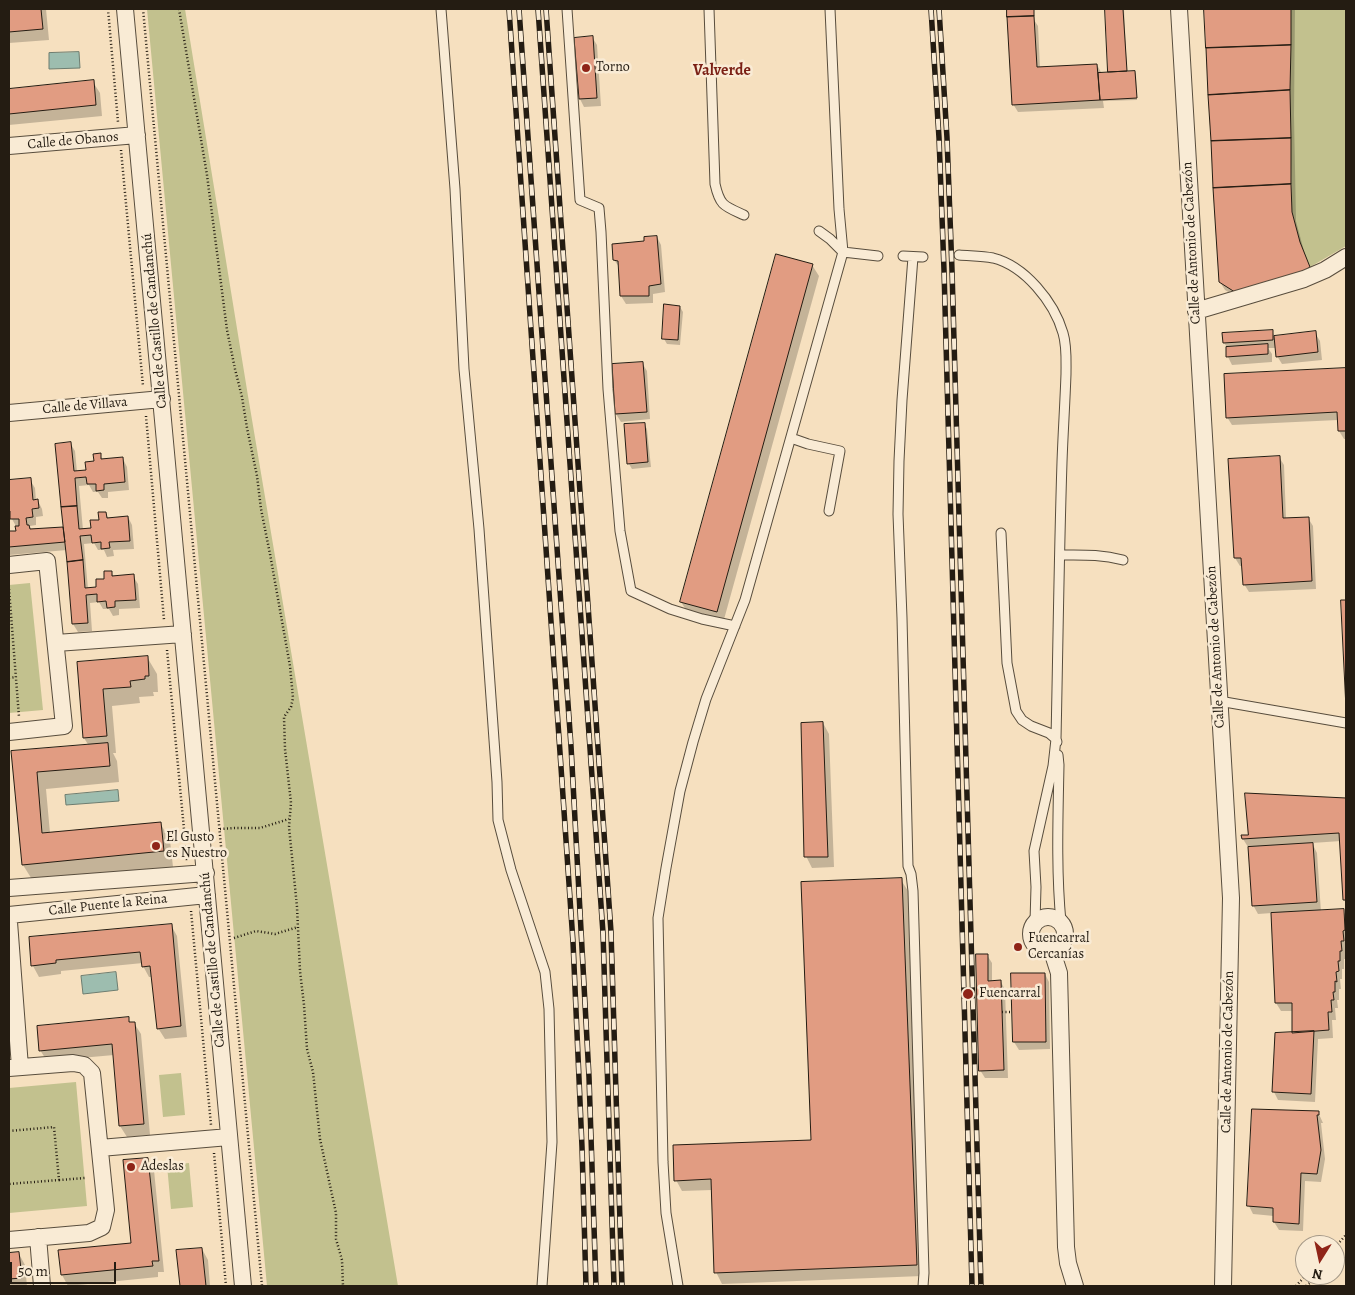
<!DOCTYPE html>
<meta charset="utf-8">
<style>
body{margin:0}
#map{position:relative;width:1355px;height:1295px;overflow:hidden;background:#f6e0bf;font-family:Alegreya,serif}
canvas{display:block}
.frame{position:absolute;inset:0;border:10px solid #241c12;pointer-events:none}
.north{position:absolute;left:1295px;top:1235px;width:50px;height:50px;box-sizing:border-box;background:#f9ebd5;border:1px solid #a49887;border-radius:50%;rotate:190deg;font-size:14px;font-weight:700;line-height:20px;text-align:center;color:#241c12}
.north::after{content:'';display:block;margin:auto;width:18px;height:22px;background:#8f2418;clip-path:polygon(50% 0,100% 100%,50% 72%,0 100%)}
.scale{position:absolute;left:10px;top:1262px;width:106px;height:22px;box-sizing:border-box;border:2px solid #241c12;border-top:0;padding-left:6px;font-size:15px;line-height:18px;white-space:nowrap;color:#241c12;-webkit-text-stroke:4px #f9ebd5;paint-order:stroke}
</style>
<div id="map">
<canvas width="1355" height="1295"></canvas>
<div class="frame"></div>
<div class="north">N</div>
<div class="scale">50 m</div>
</div>
<script>
const ctx = document.querySelector('canvas').getContext('2d');
ctx.lineJoin = 'round';
function fill(path, color) { ctx.fillStyle = color; ctx.fill(path, 'evenodd'); }
function strokePath(path, color, width, dash) { ctx.strokeStyle = color; ctx.lineWidth = width; ctx.lineCap = dash ? 'butt' : 'round'; ctx.setLineDash(dash || []); ctx.stroke(path); }
function label(font, color, halo, rows, align = 'center') {
  ctx.font = font + ' Alegreya,serif'; ctx.lineWidth = 5; ctx.setLineDash([]); ctx.textBaseline = 'middle'; ctx.strokeStyle = halo; ctx.fillStyle = color; for (const [text, x, y, turn = 0] of rows) {
    ctx.save(); ctx.translate(x, y); ctx.rotate((+turn || 0) * Math.PI / 180); ctx.textAlign = isNaN(turn) ? turn : align; if (halo) ctx.strokeText(text, 0, 0); ctx.fillText(text, 0, 0); ctx.restore();
  }
}
fill(new Path2D(`
 M147 9H185L248 396 398 1286H267Z
 M1291 9H1346V246L1310 267 1300 242 1292 212 1290 106Z
 M30 583 43 710 9 713V585Z
 M181 1073 185 1115 163 1117 159 1075Z
 M76 1082 87 1206 9 1213V1088Z
 M189 1163 193 1207 171 1209 167 1165Z`), '#c2c18e');
const water = new Path2D(`
 M79 52 80 68 49 69V53Z
 M118 790 119 801 66 805 65 795Z
 M116 972 118 990 83 994 81 976Z`);
fill(water, '#9dbdaf');
strokePath(water, '#6d7d70', 1);
fill(new Path2D(`
 M9 9H46L49 40 9 43Z
 M1008 9H1034V20L1038 26 1040 68 1097 65 1102 74 1110 73 1107 9H1124L1127 72H1135L1136 74 1137 100 1103 101 1104 108 1018 112 1013 104Z
 M1205 9H1295L1294 115 1296 221 1304 251 1313 276 1243 301 1225 290 1220 282Z
 M592 37 597 45 601 106 584 107 580 99Z
 M93 82 100 93 102 116 9 125V90Z
 M657 237 661 245 665 292 653 294V303L626 304 621 296 620 268 614 260 645 242Z
 M812 265 819 276 723 623 688 613 681 602Z
 M680 307 683 312 680 345 667 344 664 339Z
 M1272 331 1275 337 1315 333 1320 341 1322 360 1282 364 1277 356 1276 348H1268L1272 354V362L1232 365 1228 357 1227 347 1224 343Z
 M642 363 647 371 650 419 621 422 616 414 613 365Z
 M1346 369V439H1344L1339 431 1338 420 1232 425 1227 417 1225 375Z
 M644 424 647 429 651 467 632 469 629 464 626 426Z
 M70 443 75 451 77 472 87 471 100 455 103 460 123 459 127 467 129 490 108 492V498H102L98 492H93L89 485 79 486 83 530 92 529 105 513 109 519 128 517 132 525 134 549 113 550 114 556 107 557 104 550H98L94 543 84 544 88 589 97 588 111 572 114 577 133 576 138 584 140 608 119 609V615L113 616 109 609H103L99 602 90 603 92 631 78 632 73 624 67 550 9 555V533L17 532V528L12 519H9V482L30 480 35 488 36 501H38L42 509 43 516 36 517V525L30 526 31 531 65 528Z
 M1279 457 1284 465 1286 519 1308 518 1313 526 1316 589 1249 592 1244 584 1243 566H1240L1235 558Z
 M1346 601V684L1342 602Z
 M147 657 157 674 158 692H153L154 696 139 697 140 703 112 706 116 753H113L117 761 119 782 46 789 50 833 160 823 170 840 173 867 33 881 23 865 13 753 89 746 84 738 78 663Z
 M823 723 829 734 834 867 812 868 806 856Z
 M1246 795 1346 800V903L1344 900 1341 841 1312 843 1317 853 1321 912 1343 911 1346 916V959H1344V969H1342V979H1340L1341 989H1339V1000H1337L1338 1008H1335L1336 1020H1332L1333 1038 1318 1039 1315 1102 1278 1100 1274 1092 1294 1034 1293 1011H1281L1276 1003 1272 913 1258 914 1253 905 1250 847H1248L1243 839 1249 836Z
 M901 880 908 891 922 1276 722 1284 716 1272 712 1190 682 1191 676 1180 812 1141Z
 M171 925 177 936 187 1037 165 1039 158 1028 153 977H149L143 966V963L61 971V974L39 977 33 966 30 938Z
 M987 955 992 963V982H1001L1005 990 1008 1078H985L980 1070Z
 M1045 974 1049 982 1050 1049 1019 1050 1014 1042 1012 975Z
 M128 1019 131 1023H134L141 1034 150 1135 127 1137 120 1126 114 1055 47 1061 40 1050Z
 M1318 1112 1323 1123H1321L1325 1159 1321 1182 1305 1181 1303 1231 1279 1230 1274 1222V1216L1253 1214 1249 1206Z
 M148 1159 154 1170 164 1272H158V1277L68 1286 62 1275 133 1244Z
 M202 1249 208 1260 210 1286H181L178 1251Z
 M9 1254H19L25 1265 27 1286H9Z`), '#0003');
const building = new Path2D(`
 M9 9H41L43 29 9 32Z
 M1007 9H1034V16L1007 17Z
 M1105 9H1123L1127 71 1108 72Z
 M1204 9H1291V45L1206 48Z
 M1034 16 1037 67 1097 64 1100 100 1012 105 1007 17Z
 M593 36 597 98 579 99 574 38Z
 M1291 45 1290 90 1208 95 1206 48Z
 M1135 71 1137 98 1100 100 1098 73Z
 M94 80 96 105 9 114V89Z
 M1290 90 1291 138 1211 141 1208 95Z
 M1291 138V184L1213 188 1211 141Z
 M1291 184 1292 212 1300 242 1310 267 1297 276 1238 294 1219 282 1213 188Z
 M657 236 661 284 649 286V296H620L618 261 613 260 612 244 644 241V237Z
 M776 254 813 264 717 612 680 602Z
 M664 304 680 306 678 340 662 339Z
 M1273 330V340L1223 343 1222 333Z
 M1316 331 1318 352 1276 357 1274 336Z
 M1268 344V354L1226 357V347Z
 M643 362 647 412 615 414 612 364Z
 M1346 368V431H1338L1337 412 1226 418 1224 374Z
 M645 423 648 462 627 464 624 424Z
 M71 442 74 471 86 470 85 462 94 461 93 454 101 453V459L123 457 125 482 104 484V490L96 491V484H87L86 477 75 478 77 506 61 507 55 444Z
 M1280 456 1283 518 1309 517 1312 581 1243 585 1241 558H1234L1228 459Z
 M31 478 33 500 38 499 39 508 32 509 33 517 26 518 27 525H29L30 529 63 527 65 542 9 547V531H16L15 526H19V519H10V511H9V480Z
 M77 506 79 529 91 528 90 520H99L98 512H106L107 518 128 516 130 541 109 542 110 548 101 549V542L92 543 91 535 80 536 83 560 67 562 61 507Z
 M83 560 85 588 96 587V579H104V571H112V576L134 574 136 600 115 601V607L107 608 106 601 97 602V594L86 595 88 623 72 624 67 562Z
 M1341 600H1346V708Z
 M148 656 149 676H145V679L130 681 131 687 103 689 107 736 83 738 77 662Z
 M823 722 828 857H804L801 723Z
 M108 743 110 766 37 772 42 833 161 822 164 851 22 865 11 751Z
 M1245 793 1346 798V900H1343L1339 833 1242 839 1241 835H1248Z
 M1313 843 1317 902 1252 906 1248 847Z
 M902 878 917 1265 714 1273 711 1179 674 1181 673 1145 811 1140 801 882Z
 M1344 909 1345 930 1343 931 1344 941H1341L1342 951H1340V961H1338L1339 971 1336 972 1337 982 1335 981V992H1333L1334 1000H1331L1332 1012H1328L1329 1030 1292 1033V1003H1275L1271 913Z
 M172 924 181 1026 157 1029 150 966 142 967 140 952 56 960V963L31 966 29 937Z
 M976 954H988V981L1001 980 1004 1070 979 1071Z
 M1011 973H1045L1046 1042H1013Z
 M129 1017V1022H135L144 1124 119 1126 112 1044 39 1051 37 1026Z
 M1314 1031 1311 1094 1272 1092 1275 1033Z
 M1252 1109 1319 1111V1115H1317L1321 1150 1317 1174 1301 1173 1299 1224 1273 1222V1208L1247 1206Z
 M148 1158 159 1261H152L153 1266 61 1275 58 1250 131 1243 123 1160Z
 M202 1248 206 1286H180L176 1250Z
 M19 1252 22 1278 9 1279V1253Z`);
fill(building, '#e19c82');
strokePath(building, '#241c12', 1);
const lane = new Path2D(`
 M441 9 455 189 464 369 479 529 497 782 498 820 511 870 545 972 549 1009 552 1142 542 1286
 M567 9 580 200 599 208 601 232 608 389 620 531 631 591 670 609 702 619 735 626
 M709 9 715 184C720 206 724 206 744 215
 M819 231 830 239 843 252 878 256
 M959 255C970 256 982 256 993 258 1025 266 1054 302 1063 333 1067 346 1066 360 1066 374 1065 403 1063 433 1062 462 1059 554 1058 647 1056 739L1053 766 1034 851 1036 887 1035 922
 M903 256 923 257
 M913 257 902 400 899 461 898 514 902 618 908 866 911 874 913 891 924 1273 923 1286
 M791 438 808 444 840 451 829 511
 M1001 533 1007 663 1016 711 1022 720 1031 726 1049 733 1056 739 1057 742
 M1060 555C1083 555 1100 554 1123 560
 M1219 701 1346 723
 M1058 755 1059 765C1058 817 1056 870 1061 922
 M678 1286 666 1213 663 1162 658 918 666 868 680 791 693 742 706 699 745 600 843 252 839 209 830 9`);
const street = new Path2D(`
 M125 9 243 1286
 M1179 9 1231 898 1223 1286
 M9 146 137 135
 M1196 311 1304 279 1325 270 1346 257
 M9 413 162 399
 M9 565 47 561 64 726 9 732
 M56 643 183 634
 M9 888 206 873
 M9 915 207 895
 M1031 934a17 17 0 1 1 34 0a17 17 0 1 1-34 0Z
 M9 922 20 1067
 M1052 951 1059 973 1066 1247 1068 1263 1075 1286
 M9 1068 73 1063 84 1065 92 1073 106 1210 102 1227 89 1233 9 1240
 M100 1148 229 1137
 M38 1237 42 1286`);
strokePath(lane, '#584d3d', 11);
strokePath(street, '#584d3d', 18);
strokePath(new Path2D(`
 M108 9 118 122
 M143 9 262 1286
 M179 9 207 175 227 330 235 369 242 397 247 428 257 476 261 509 270 554 290 666 293 698 291 707 284 717 285 749 291 803 289 827 297 907 300 971 304 1005 307 1049 313 1072 320 1139 336 1213V1239L342 1260 343 1286
 M121 150 143 386
 M146 416 164 620
 M9 589 19 717
 M167 650 187 861
 M9 678 16 677
 M220 829 234 828H260L289 819
 M191 911 211 1125
 M234 938 256 931 275 934 298 927
 M1002 1012H1012
 M9 1131 54 1127 59 1180 9 1184
 M214 1153 226 1286
 M59 1180 85 1178
 M1335 1247 1346 1235
 M1335 1264 1346 1255
 M1296 1286 1306 1275
 M1306 1286 1320 1275`), '#241c12', 2.5, [1, 2.5]);
strokePath(lane, '#f9ebd5', 9);
strokePath(street, '#f9ebd5', 16);
const rail = new Path2D(`
 M509 9 573 942 582 1147 586 1286
 M519 9 571 746 589 1077 596 1286
 M538 9 603 933 614 1286
 M546 9 611 932 622 1286
 M931 9 939 138 944 270 972 1286
 M939 9 947 138 952 270 981 1286`);
strokePath(rail, '#241c12', 5.5);
strokePath(rail, '#f9ebd5', 4, [11]);
for (const [x, y, r, color] of [
 [586,68,5,"#8f2418"],
 [156,846,5,"#8f2418"],
 [1018,947,5,"#8f2418"],
 [968,994,6,"#8f2418"],
 [131,1167,5,"#8f2418"]
]) { const dot = new Path2D(); dot.arc(x, y, r, 0, 2 * Math.PI); ctx.fillStyle = color; ctx.fill(dot); strokePath(dot, '#f9ebd5', 2); }
label('14px', '#241c12', '#f9ebd5', [
 ["Torno",596,68],
 ["El Gusto",166,838],
 ["es Nuestro",166,854],
 ["Fuencarral",1028,939],
 ["Cercanías",1028,955],
 ["Fuencarral",979,994],
 ["Adeslas",141,1167]
], 'left');
label('14px', '#241c12', '#f9ebd5', [
 ["Calle de Obanos",73,141,-5],
 ["Calle de Antonio de Cabezón",1192,243,-93],
 ["Calle de Castillo de Candanchú",155,321,-95],
 ["Calle de Villava",85,406,-5],
 ["Calle de Antonio de Cabezón",1216,647,-93],
 ["Calle Puente la Reina",108,905,-6],
 ["Calle de Castillo de Candanchú",213,960,-95],
 ["Calle de Antonio de Cabezón",1228,1052,-89]
]);
label('bold 16px', '#7a1f14', '#f9ebd5', [
 ["Valverde",722,71]
]);
</script>
